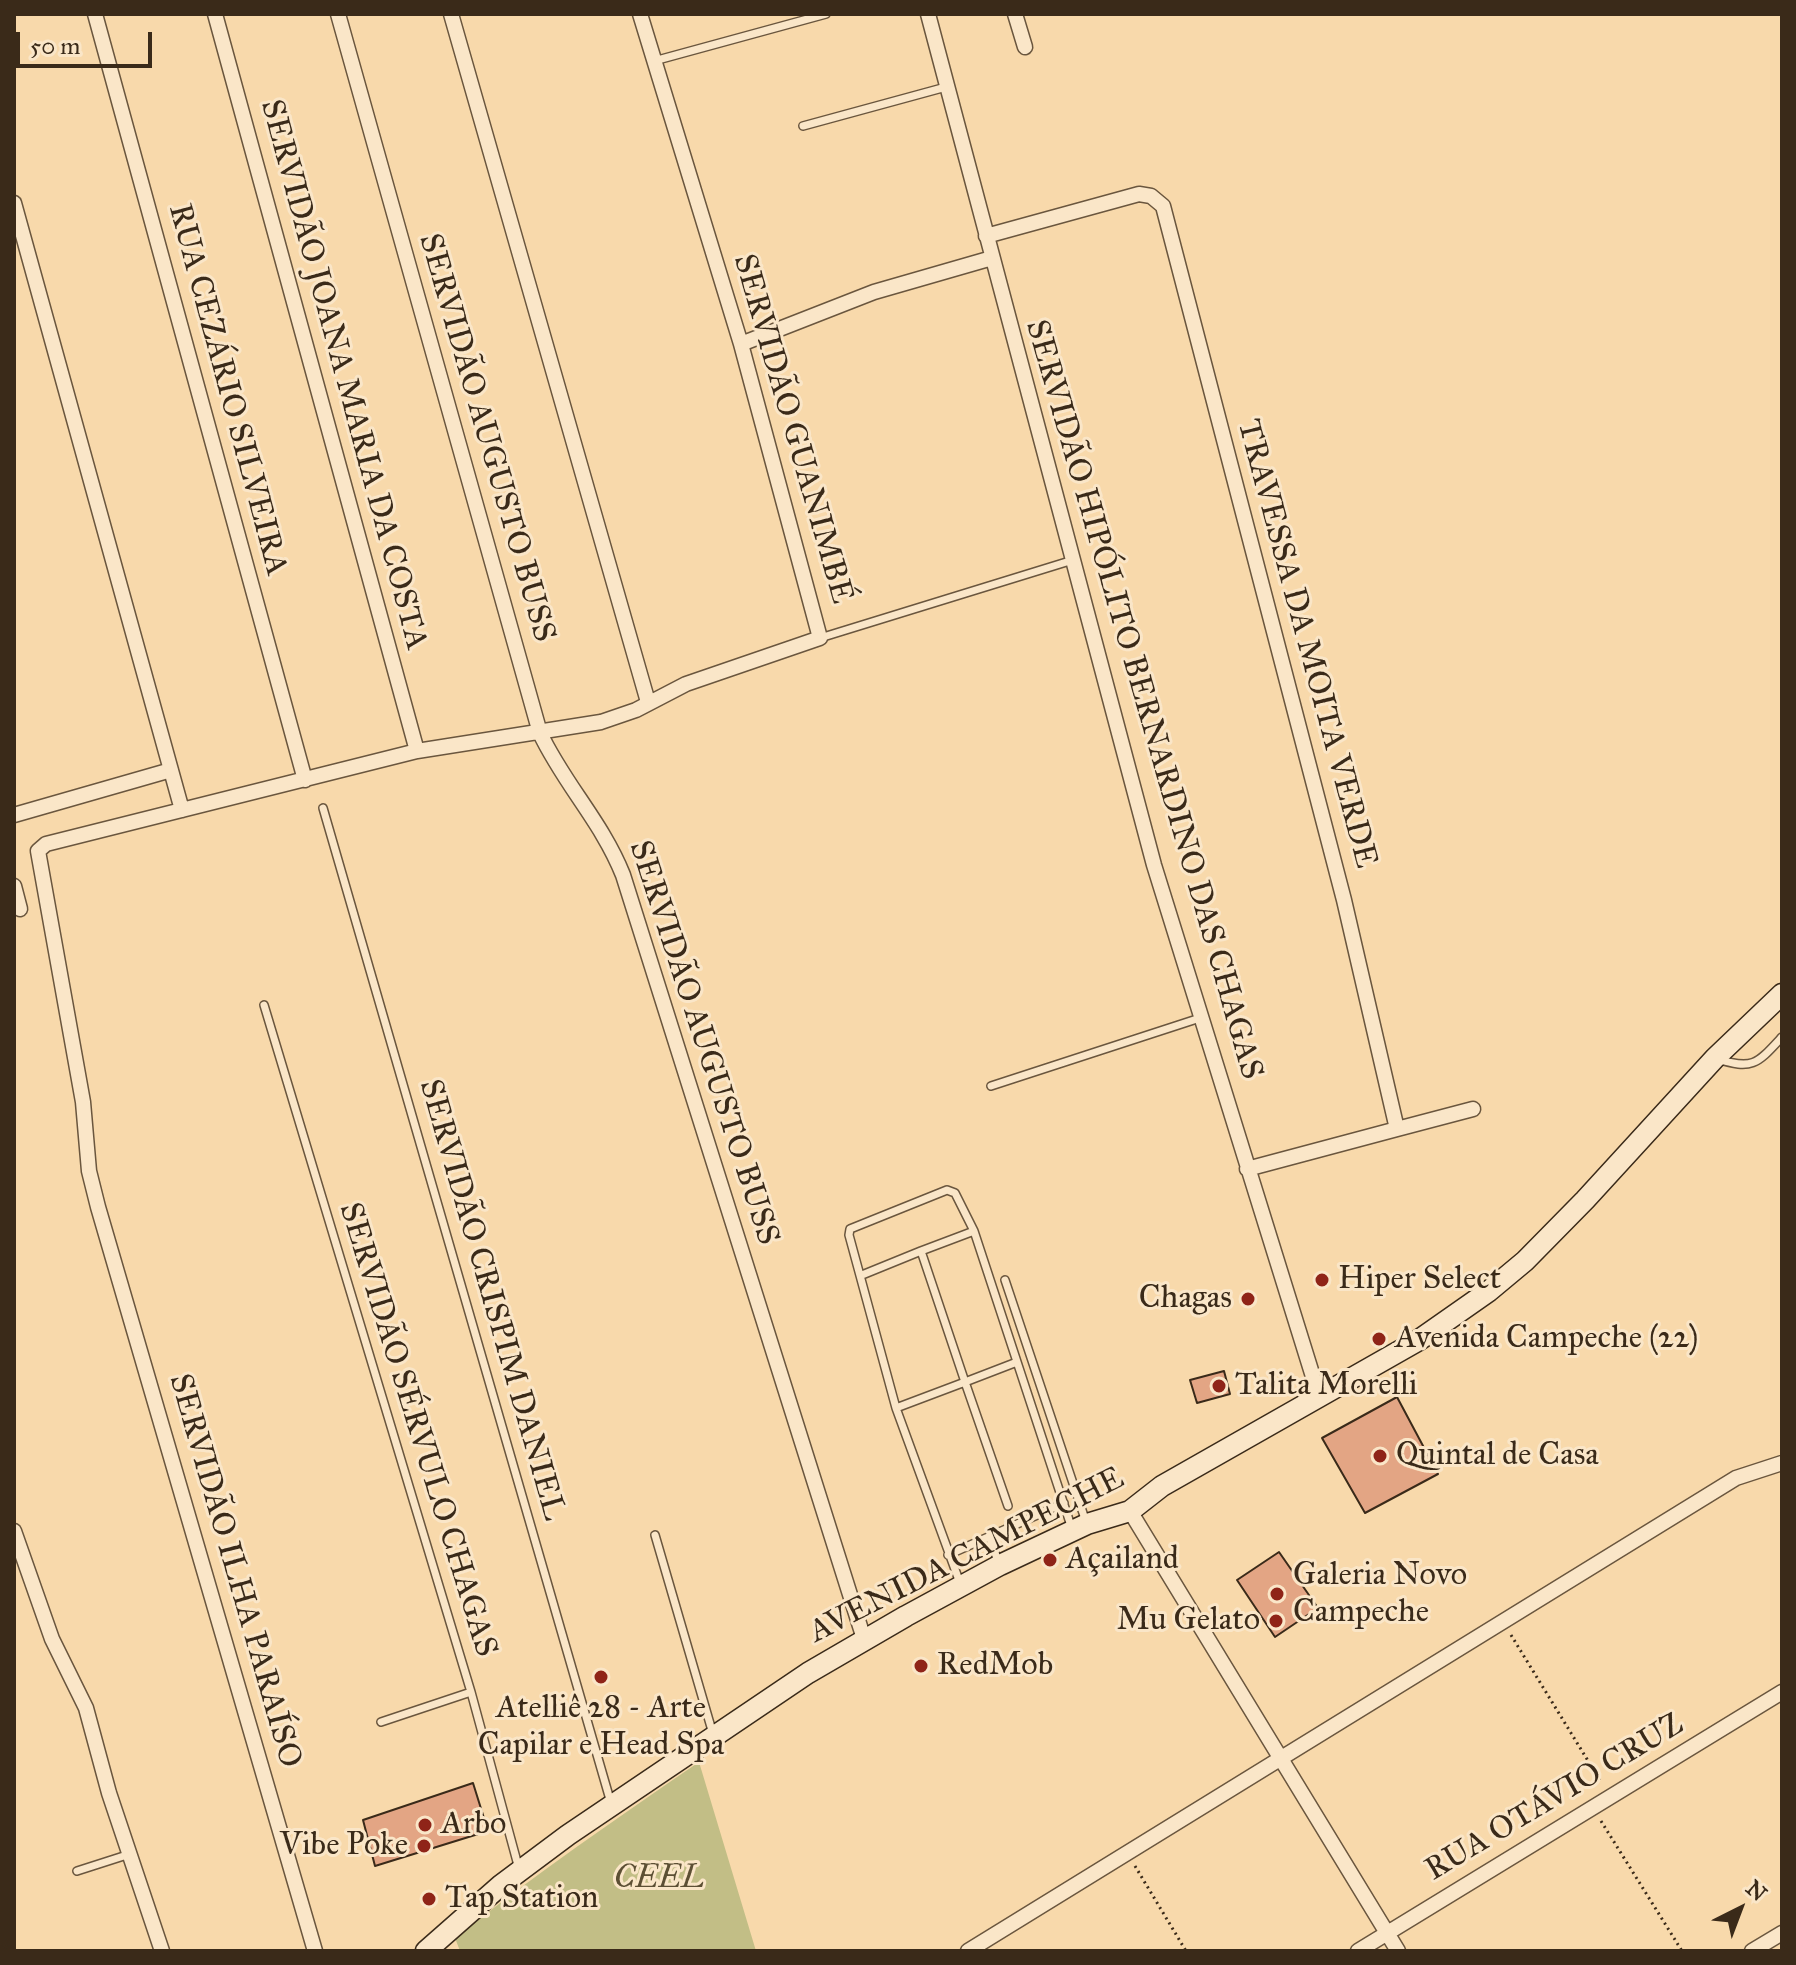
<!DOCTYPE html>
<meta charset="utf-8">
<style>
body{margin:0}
#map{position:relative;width:1796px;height:1965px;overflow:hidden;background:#f8d9ab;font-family:"IM FELL Great Primer",serif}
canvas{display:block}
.frame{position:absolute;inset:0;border:16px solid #3a2a19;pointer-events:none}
.north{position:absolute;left:1700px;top:1869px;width:80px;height:80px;-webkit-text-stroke:6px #fae6c8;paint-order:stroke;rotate:42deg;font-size:22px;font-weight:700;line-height:32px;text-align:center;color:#3a2a19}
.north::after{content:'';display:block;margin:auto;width:28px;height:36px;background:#3a2a19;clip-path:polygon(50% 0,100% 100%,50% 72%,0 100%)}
.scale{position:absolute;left:16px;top:32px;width:136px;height:36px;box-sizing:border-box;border:4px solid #3a2a19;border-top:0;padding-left:10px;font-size:24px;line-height:28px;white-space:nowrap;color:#3a2a19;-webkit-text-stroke:6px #fae6c8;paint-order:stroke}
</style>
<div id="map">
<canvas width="1796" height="1965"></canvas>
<div class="frame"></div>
<div class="north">N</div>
<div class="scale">50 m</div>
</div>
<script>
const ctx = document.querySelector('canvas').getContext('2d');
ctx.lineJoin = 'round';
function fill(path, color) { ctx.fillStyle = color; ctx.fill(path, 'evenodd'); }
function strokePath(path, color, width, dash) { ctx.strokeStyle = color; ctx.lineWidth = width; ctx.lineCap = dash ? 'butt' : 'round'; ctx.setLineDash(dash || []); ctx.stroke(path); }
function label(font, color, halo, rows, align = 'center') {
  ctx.font = font + ' "IM FELL Great Primer",serif'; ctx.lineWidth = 6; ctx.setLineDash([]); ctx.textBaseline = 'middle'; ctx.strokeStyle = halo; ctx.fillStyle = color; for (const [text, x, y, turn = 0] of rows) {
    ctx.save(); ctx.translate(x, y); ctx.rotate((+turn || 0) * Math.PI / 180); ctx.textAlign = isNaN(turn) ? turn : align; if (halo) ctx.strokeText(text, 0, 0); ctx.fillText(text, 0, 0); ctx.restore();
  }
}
fill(new Path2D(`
 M699 1762 756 1951H460L455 1938C534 1875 616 1819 699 1762Z`), '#c2be86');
const building = new Path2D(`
 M1224 1371 1230 1394 1197 1403 1190 1380Z
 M1397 1397 1438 1474 1365 1513 1322 1438Z
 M1279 1552 1318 1608 1275 1637 1237 1580Z
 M473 1783 488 1831 375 1866 363 1820Z`);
fill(building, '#e3a584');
strokePath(building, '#3a2a19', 2);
const lane = new Path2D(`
 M654 61 826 14
 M803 126 946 87
 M820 638 1073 560
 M323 808 611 1803
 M264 1005 471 1692 519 1869
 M1717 1059C1753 1070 1757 1064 1782 1037
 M991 1086 1200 1018
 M974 1231 1072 1529
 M862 1275 921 1251
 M1005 1280 1086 1522
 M896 1408 965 1382 1008 1506
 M655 1535 713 1734
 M989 1536 999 1564
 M948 1555 1064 1503
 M960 1583 896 1408 849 1235 850 1229 947 1190 955 1193 974 1231 921 1251 965 1382 1017 1362
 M381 1722 471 1692
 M77 1871 130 1854`);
const street = new Path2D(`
 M95 14 305 780
 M215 14 417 751
 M338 14 540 733C564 784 602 822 623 875L864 1639
 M451 14 648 702
 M928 14 1154 865 1319 1396
 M1015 14 1025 47
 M14 203 182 810
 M986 236 1139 194 1151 196 1163 206 1344 900 1397 1129 1247 1169
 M741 344 874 292 992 258
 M14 815 171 770
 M14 886 20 909
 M1397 1129 1473 1109
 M1130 1511 1398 1951
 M14 1531 52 1639 86 1708 109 1793 162 1951
 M315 1951 98 1207 89 1171 83 1102 38 851 46 844 417 751 601 722 636 710 686 684 820 638 741 344 640 14
 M968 1951 1736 1478 1782 1463
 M1358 1951 1782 1692
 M1752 1951 1782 1933`);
const secondary = new Path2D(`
 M426 1951 501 1885 568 1835 808 1673 906 1616 1000 1565 1087 1524 1130 1511 1162 1486 1419 1340 1489 1291 1525 1261 1585 1200 1715 1058 1782 994`);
strokePath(lane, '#6a563e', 10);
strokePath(street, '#6a563e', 17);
strokePath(secondary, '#3a2a19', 23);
strokePath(new Path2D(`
 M1511 1635 1601 1782
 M1601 1821 1682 1951
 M1135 1866 1186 1951`), '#3a2a19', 3, [2, 4]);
strokePath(lane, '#fae6c8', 7);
strokePath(street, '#fae6c8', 14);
strokePath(secondary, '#fae6c8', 20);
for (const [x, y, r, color] of [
 [1322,1280,8,"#8f2418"],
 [1248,1299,8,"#8f2418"],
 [1379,1339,8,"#8f2418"],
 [1219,1386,8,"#8f2418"],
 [1380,1456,8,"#8f2418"],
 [1050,1560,8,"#8f2418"],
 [1277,1594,8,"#8f2418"],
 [1276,1621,8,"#8f2418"],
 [921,1666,8,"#8f2418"],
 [601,1677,8,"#8f2418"],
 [425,1825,8,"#8f2418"],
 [424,1846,8,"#8f2418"],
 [429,1899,8,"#8f2418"]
]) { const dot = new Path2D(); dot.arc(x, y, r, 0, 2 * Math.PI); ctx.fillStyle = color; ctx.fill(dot); strokePath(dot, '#fae6c8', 3); }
label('32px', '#3a2a19', '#fae6c8', [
 ["SERVIDÃO JOANA MARIA DA COSTA",343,375,75],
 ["RUA CEZÁRIO SILVEIRA",227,390,75],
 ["SERVIDÃO GUANIMBÉ",792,429,74],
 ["SERVIDÃO AUGUSTO BUSS",486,438,74],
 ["TRAVESSA DA MOITA VERDE",1306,644,75],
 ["SERVIDÃO HIPÓLITO BERNARDINO DAS CHAGAS",1143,700,74],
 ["SERVIDÃO AUGUSTO BUSS",703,1043,72],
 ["SERVIDÃO CRISPIM DANIEL",491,1300,74],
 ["SERVIDÃO SÉRVULO CHAGAS",417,1430,73],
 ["AVENIDA CAMPECHE",967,1556,-27],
 ["SERVIDÃO ILHA PARAÍSO",234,1571,74],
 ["RUA OTÁVIO CRUZ",1555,1798,-31]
]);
label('32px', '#3a2a19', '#fae6c8', [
 ["Hiper Select",1338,1280],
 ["Chagas",1232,1299,"right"],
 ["Avenida Campeche (22)",1395,1339],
 ["Talita Morelli",1235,1386],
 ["Quintal de Casa",1396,1456],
 ["Açailand",1066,1560],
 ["Galeria Novo",1293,1576],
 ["Campeche",1293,1613],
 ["Mu Gelato",1260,1621,"right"],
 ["RedMob",937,1666],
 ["Atelliê 28 - Arte",601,1709,"center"],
 ["Capilar e Head Spa",601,1746,"center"],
 ["Arbo",441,1825],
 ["Vibe Poke",408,1846,"right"],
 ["Tap Station",445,1899]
], 'left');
label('italic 32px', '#5c4f34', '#fae6c8', [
 ["CEEL",659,1879]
]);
</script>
